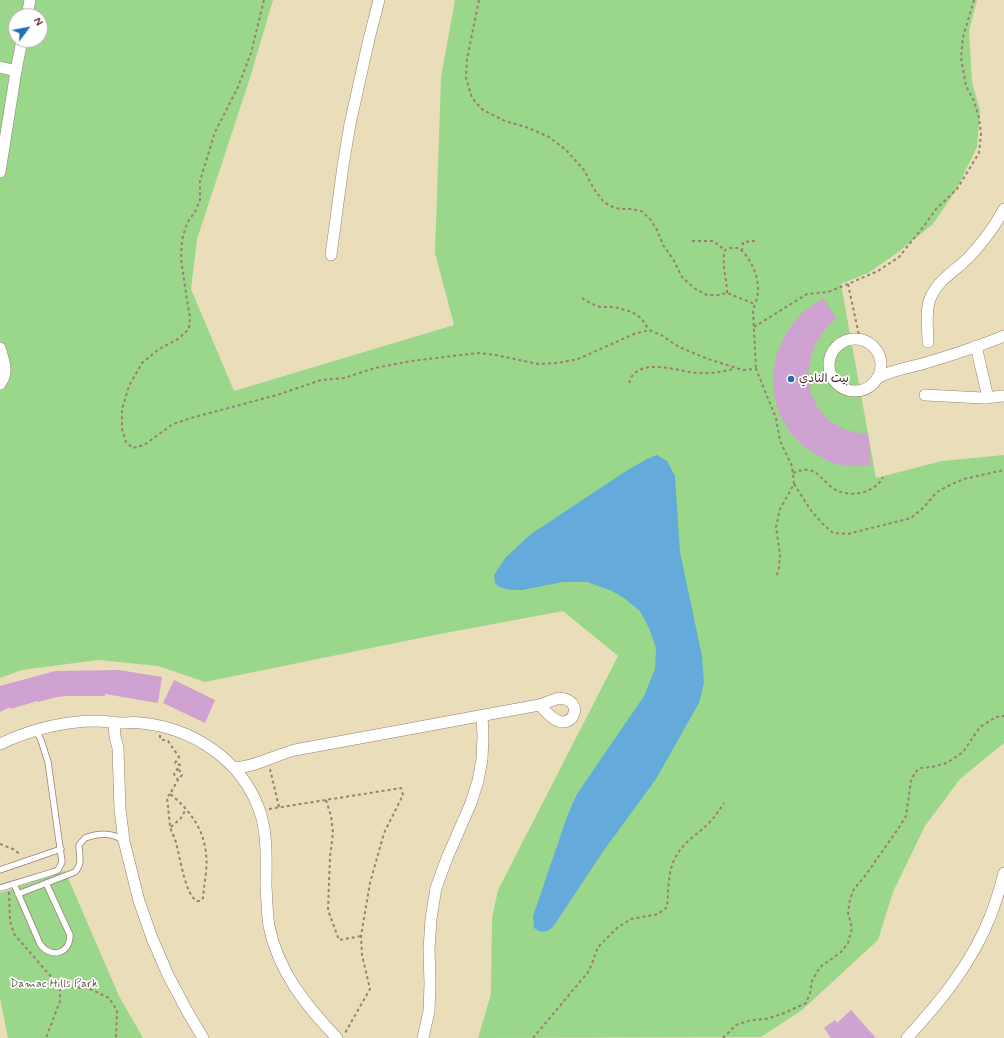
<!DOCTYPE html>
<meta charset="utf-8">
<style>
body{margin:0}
#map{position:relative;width:1004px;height:1038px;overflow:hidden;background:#eadeba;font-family:Mynerve,sans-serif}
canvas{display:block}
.north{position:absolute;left:8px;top:8px;width:40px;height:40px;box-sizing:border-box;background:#fff;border:1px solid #b7a5aa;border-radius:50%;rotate:58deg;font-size:11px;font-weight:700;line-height:16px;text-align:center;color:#4a1f2b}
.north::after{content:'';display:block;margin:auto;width:14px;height:18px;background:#1f6fb2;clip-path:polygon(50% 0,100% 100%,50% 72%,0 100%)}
</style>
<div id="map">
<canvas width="1004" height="1038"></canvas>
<div class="north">N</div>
</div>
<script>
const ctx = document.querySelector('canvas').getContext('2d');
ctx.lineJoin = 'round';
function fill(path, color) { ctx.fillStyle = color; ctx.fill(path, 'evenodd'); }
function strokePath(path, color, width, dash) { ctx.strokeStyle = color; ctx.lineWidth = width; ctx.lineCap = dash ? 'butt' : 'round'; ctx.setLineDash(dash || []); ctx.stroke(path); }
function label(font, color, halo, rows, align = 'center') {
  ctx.font = font + ' Mynerve,"Playpen Sans Arabic",sans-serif'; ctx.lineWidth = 3.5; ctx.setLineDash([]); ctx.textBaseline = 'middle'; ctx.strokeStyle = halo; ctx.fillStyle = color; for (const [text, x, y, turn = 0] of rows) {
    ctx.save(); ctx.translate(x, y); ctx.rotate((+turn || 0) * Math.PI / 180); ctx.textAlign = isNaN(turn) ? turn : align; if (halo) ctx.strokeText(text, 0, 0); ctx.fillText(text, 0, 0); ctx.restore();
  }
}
fill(new Path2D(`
 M0 0H273L249 81 197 239 191 289 234 391 454 325 435 253 441 77 455 0H977L969 31 972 82 980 111 977 147 956 190 933 224 897 253 868 273 841 284 876 478 942 461 1004 455V743L960 779 925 826 893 892 878 940 802 1010 761 1037 478 1038 491 994 492 918 498 890 618 656 563 611 435 635 205 682 158 666 98 660 22 670 0 678ZM16 16H40V40H16Z
 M65 871 119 996 143 1038H8L0 998V893Z`), '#9ad78b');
fill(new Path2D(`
 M657 455 667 461 675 476 680 552 702 656 704 683 699 703 656 779 602 853 553 927C545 933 542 933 534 928L533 916 568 814 577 794 644 696 655 669 656 648 649 628 640 611 624 598 612 591 587 582H563L522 590H510L499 587 495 583 494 575 506 557 531 534 626 471 647 459Z`), '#64abdb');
fill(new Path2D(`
 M823 298 836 318 826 328 816 343 811 356 808 375 811 393 818 408 829 421 844 429 859 433H868L871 466H845L831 462 815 454 802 445 789 431 779 413 774 395 773 384 774 371 776 356 783 340 790 327 802 313Z
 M119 670 162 677 158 703 105 694V696H68L57 697 38 702 37 701 11 709 10 707 0 712V686L55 671Z
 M174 680 215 700 205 723 163 703Z
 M851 1010 876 1038H831L824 1028 835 1020 837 1023Z`), '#cfa2d1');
const lane = new Path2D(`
 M0 870 61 849
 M14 884 40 944C51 959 70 954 70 935L46 883
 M0 888 53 872 58 870 62 862 48 762 41 740 36 730
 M18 894 75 872C83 863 79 856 79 845L85 838C97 833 113 832 124 841`);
const street = new Path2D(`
 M27 16 30 0
 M0 67 16 71
 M0 172 16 71 22 40
 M331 255 343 166 350 124 369 39 379 0
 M829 365a26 26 0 1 1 52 0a26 26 0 1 1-52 0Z
 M928 342C928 328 925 312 930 299 937 280 957 270 970 256 983 242 995 226 1004 209
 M976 346 988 398
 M0 348C4 361 9 373 0 384
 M877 378C892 370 906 368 922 364 949 356 977 347 1004 336
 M925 395 983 398 1004 396
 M559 698C586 700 573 730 556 720 550 717 545 710 539 705Z
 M114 722 115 737 118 748 120 809 124 841 139 901 152 938 168 975 187 1011 203 1038
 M0 744C30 730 63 721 96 721 105 721 114 723 123 723 129 723 135 722 141 723 193 728 241 760 259 809 268 833 266 862 266 887 267 900 267 914 269 926 278 971 306 1006 337 1038
 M234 768C256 767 275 755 295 750L539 705
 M423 1038 429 1011 430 984 429 949 431 919 436 888 447 858 471 803 478 781 482 759 483 736 482 715
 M907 1038C940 1002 972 963 990 917 996 903 1000 888 1004 873`);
strokePath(lane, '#9a7e72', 7);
strokePath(street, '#9a7e72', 12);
strokePath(new Path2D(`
 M264 0 251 53 238 87 215 132 200 181V200L196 210 187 223 182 240 181 259 187 300 190 317 189 329 178 339 159 349 142 363 129 386 122 409V429L126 442 133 448 144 445 173 424 191 418 277 395 321 380 344 378 375 368 411 361 478 353 496 355 538 364 558 363 578 359 634 334 649 330 661 335 679 347 708 359 743 370 756 369 776 418 780 441 792 466 794 484 780 509 776 527 780 554 779 568 776 578
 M479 0 467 59 466 78 472 98 483 110 505 121 529 128 549 137 566 150 584 170 594 189 603 201 610 206 620 209H632L641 211 650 219 657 230 663 245 673 259 682 277 694 288 707 295H718L727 293 755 304 753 311 756 369
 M692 241H713L725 250
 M742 251 743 242 755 241
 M848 284 860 340
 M727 293C727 279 721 263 725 250L730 248H739C754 261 763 286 755 304
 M582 298 590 303 600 307H614L632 312 641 318 649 330
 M754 327 807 294 828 292 848 284 878 271 899 257 924 226 936 209 957 189 979 153 981 134 979 118 974 101 966 86 961 58 963 37 974 0
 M629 383C630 381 631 377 633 375 646 360 675 370 690 372 705 374 719 373 733 369
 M793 473C812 465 816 473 829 485 838 494 855 496 867 491 875 487 880 484 883 477
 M794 484 812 512 822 523 833 533 848 534 911 518 923 508 937 492 950 485 964 479 1004 470
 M160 735V739L168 741 179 757 175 763 180 765 174 774 178 780 182 775 178 768
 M270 769 279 807
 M170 794 167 797C168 807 169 816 170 826 171 832 175 837 176 843 180 856 185 895 197 901H200L203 898C204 884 208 867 206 854 204 829 189 809 170 794L178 780
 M326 800 331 816 333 833 330 857 328 910 339 940 361 936
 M269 809 401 788 403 795 384 833 370 883 361 936 362 955 370 989 345 1033
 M171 827 181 818 186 809
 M0 844 13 849 21 855
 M9 892 10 921 14 934 60 987V1001L46 1038
 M60 987 88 988 109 998 117 1010 116 1038
 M533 1038 589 971 598 947 617 928 631 919 658 914 667 907C669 889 667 869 678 853 685 842 697 834 707 825 714 818 719 811 724 803
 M723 1038 736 1025 751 1020 766 1019 782 1014 806 1003 810 993 812 981 820 967 841 952 848 943 852 928 848 913 850 899 854 889 865 876 898 829 906 816 911 781 915 772 921 768 932 767 947 763 963 752 980 727 996 717 1004 716`), '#9a7e72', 2, [3, 3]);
strokePath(lane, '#fff', 5.5);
strokePath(street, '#fff', 11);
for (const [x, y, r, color] of [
 [791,379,4,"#1f6fb2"]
]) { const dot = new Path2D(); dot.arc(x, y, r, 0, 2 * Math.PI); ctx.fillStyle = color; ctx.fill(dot); strokePath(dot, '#fff', 1.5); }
label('12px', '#4a1f2b', '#fff', [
 ["بيت النادي",799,379]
], 'left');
label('12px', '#625648', '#fff', [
 ["Damac Hills Park",54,984]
]);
</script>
